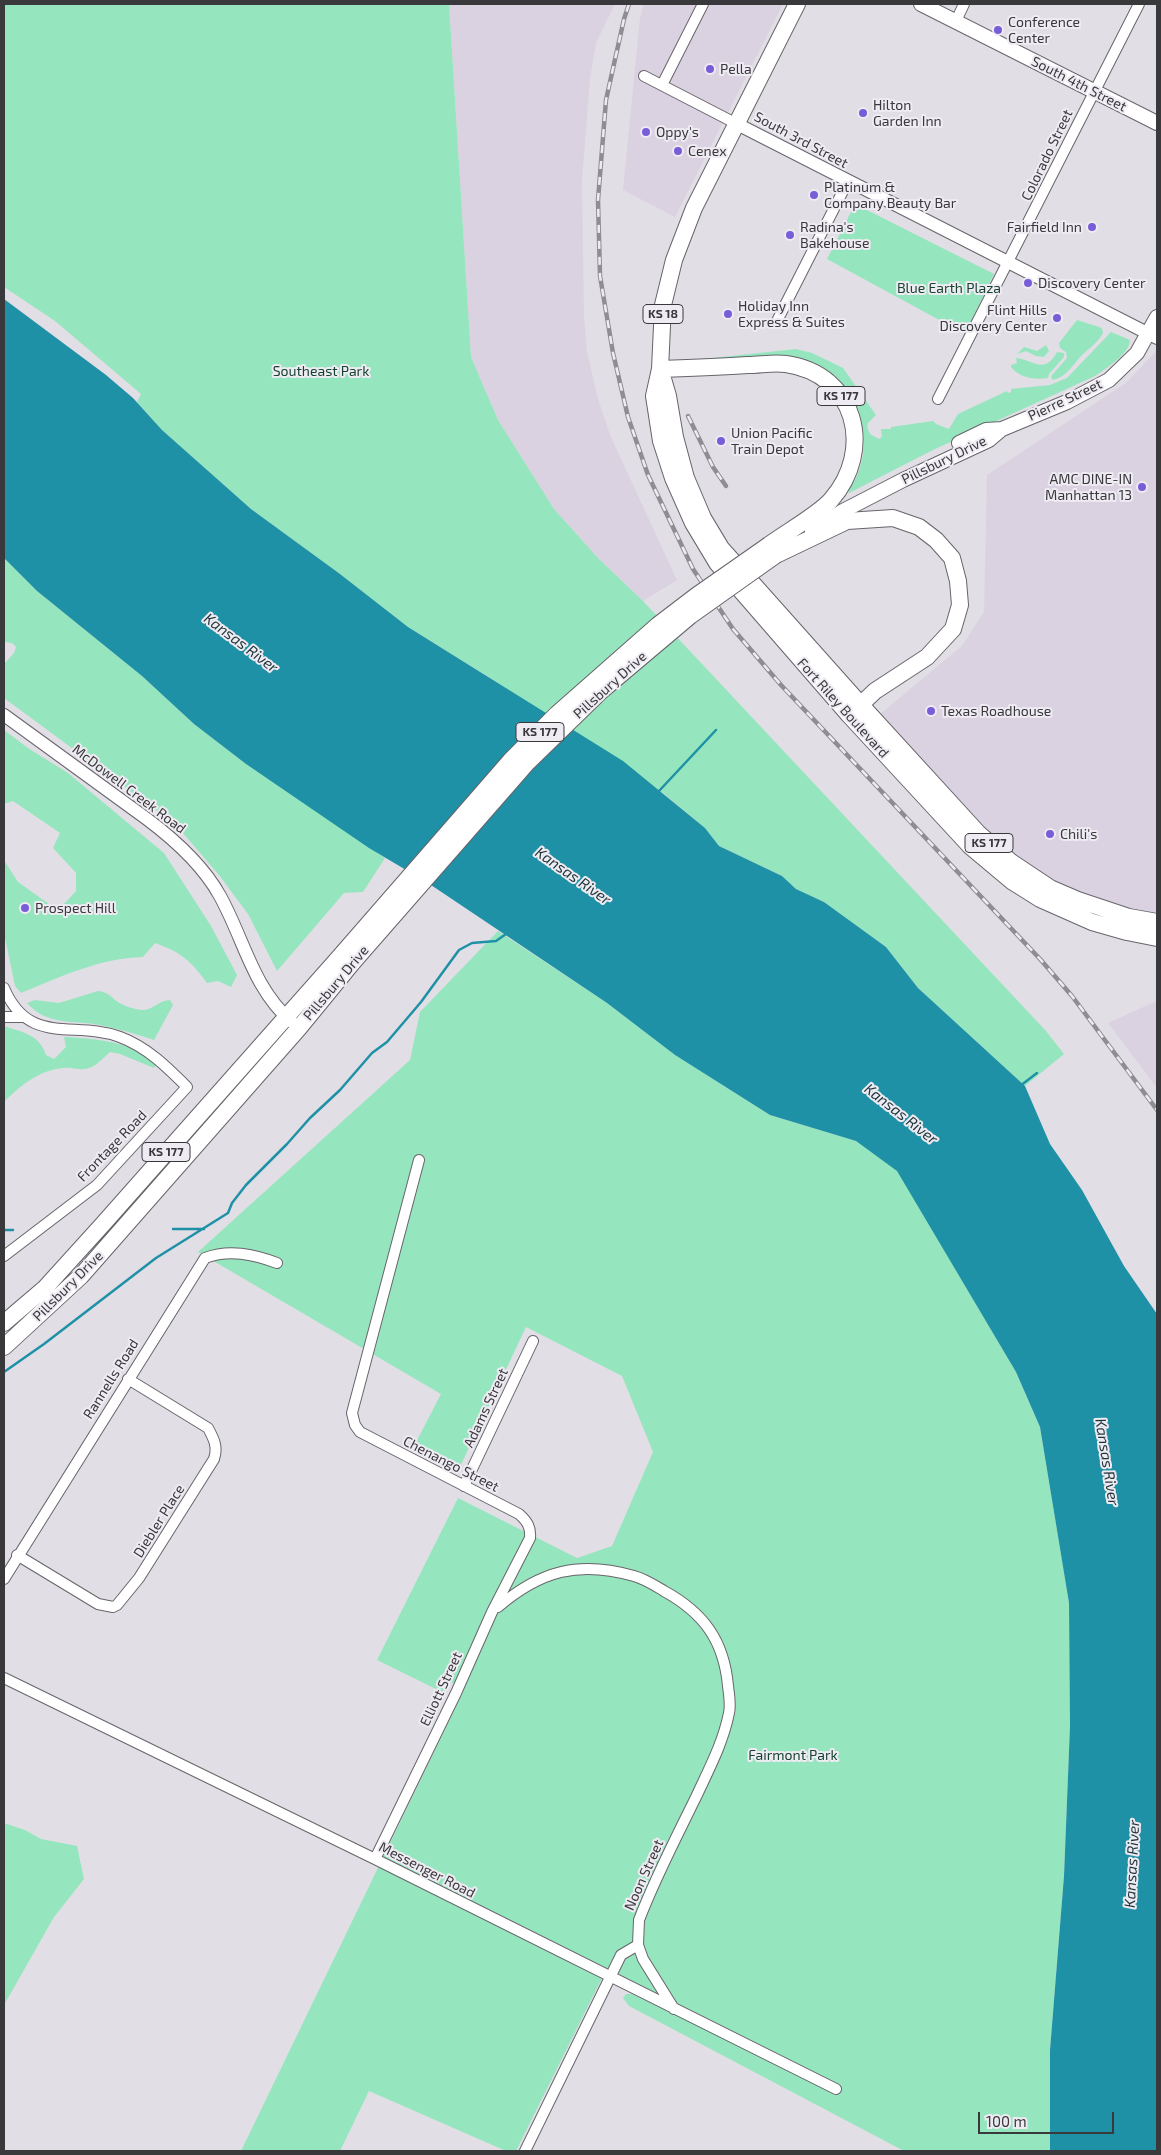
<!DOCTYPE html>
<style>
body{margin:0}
#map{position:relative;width:1161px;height:2155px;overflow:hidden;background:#e2dee5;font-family:"Exo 2",sans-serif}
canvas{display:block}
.frame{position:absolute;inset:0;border:5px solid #39383b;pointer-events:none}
.scale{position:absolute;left:978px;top:2112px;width:136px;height:22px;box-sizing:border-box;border:2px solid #39383b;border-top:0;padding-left:6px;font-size:15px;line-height:18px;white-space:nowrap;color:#39383b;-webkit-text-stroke:4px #efebf3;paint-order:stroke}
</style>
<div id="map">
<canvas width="1161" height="2155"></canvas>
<div class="frame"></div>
<div class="scale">100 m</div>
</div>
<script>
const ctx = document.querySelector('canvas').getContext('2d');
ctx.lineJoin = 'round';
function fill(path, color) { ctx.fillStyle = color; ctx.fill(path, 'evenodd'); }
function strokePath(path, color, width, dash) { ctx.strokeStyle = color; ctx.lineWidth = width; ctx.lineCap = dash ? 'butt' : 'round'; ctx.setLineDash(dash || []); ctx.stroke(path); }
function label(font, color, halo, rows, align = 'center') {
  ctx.font = font + ' "Exo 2",sans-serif'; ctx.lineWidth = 4; ctx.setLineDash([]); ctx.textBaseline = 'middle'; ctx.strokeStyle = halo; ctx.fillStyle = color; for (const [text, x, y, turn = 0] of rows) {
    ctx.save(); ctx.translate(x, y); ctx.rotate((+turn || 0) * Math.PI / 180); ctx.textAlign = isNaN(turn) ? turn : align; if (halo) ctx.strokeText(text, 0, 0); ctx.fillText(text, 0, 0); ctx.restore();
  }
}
fill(new Path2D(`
 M449 4H615L596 43 590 79 582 180 584 316 587 351 597 396 610 435 677 580 643 601 599 559 554 509 498 420 471 357Z
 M644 4H783L675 217 623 190 640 18Z
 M1157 350V915L1132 911 1084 896 1037 873 995 840 879 715 962 646 984 612 987 475 1127 382Z
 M1157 1001V1088L1108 1023Z`), '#dad2e0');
fill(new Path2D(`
 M4 4H449L471 357 498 420 554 509 599 559 643 601 1046 1031 1064 1054 1025 1086 918 988 886 947 824 902 796 889 782 876 719 846 705 828 663 793 487 676 408 627 340 574 251 509 162 430 137 402 141 394 55 321 4 287Z
 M855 204 994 274 965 334 827 259Z
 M1077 320 1102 328 1103 333C1098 342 1091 347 1083 354 1073 364 1068 376 1053 380L1051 377 1052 375 1067 358 1066 352 1060 348 1059 343Z
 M1111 332 1130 340C1130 353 1107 368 1095 376L933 450 849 493 848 491C883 445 857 372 800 359 775 354 730 359 703 359L796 349 812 353 843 368 876 415 868 423 867 427 870 434 879 439 882 437 881 429H891V427L933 421 936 424 949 429 958 414 1007 391 1008 393 1011 392V389L1050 385 1067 378Z
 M1046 345 1049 351 1044 357 1036 356 1026 351 1017 354 1024 347 1037 351Z
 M1057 352 1064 353V357L1049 374 1048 378C1034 380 1020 378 1011 367V365L1017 363 1016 358C1033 360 1045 375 1057 352Z
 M4 558 37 591 142 676 194 724 246 764 385 858 363 892 344 893 277 971 248 914 219 875 176 825 4 698V664L14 653 16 647 12 643 4 642Z
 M4 730 28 748 68 773 164 853 211 926 237 975 231 987 218 981 207 983C191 961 181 952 155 943L143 957C100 958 60 977 21 993L15 986 4 933V860L18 882 56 909 66 902 76 891V873L53 848 60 833 13 801 4 804Z
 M498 931 607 1003 675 1055 770 1115 856 1141 897 1170 1016 1372 1040 1427 1069 1603 1070 1727 1064 1876 1050 2050V2151H904L629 2006 623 1998 626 1994H632L808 2079 607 1968 516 2151H506L369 2091 340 2151H241L464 1690 451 1682 444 1693 377 1660 458 1498 577 1558 612 1546 653 1452 622 1376 526 1327 459 1469 413 1448 441 1394 198 1252 410 1060 420 1012Z
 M98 991C108 992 111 997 118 1002 124 1006 134 1009 141 1010 152 1011 159 1000 170 1000L173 1005 154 1040C137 1034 118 1029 100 1025 74 1020 47 1026 27 1003L35 1000 59 1003Z
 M4 1026C22 1032 40 1035 46 1055L54 1059 66 1047 64 1037C90 1038 141 1042 156 1065L154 1068 120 1054 110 1052C103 1058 94 1069 84 1069 78 1070 71 1067 64 1068 39 1070 21 1085 4 1102Z
 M4 1823 25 1830 41 1839 77 1846 84 1879 54 1917 4 2005Z`), '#95e6be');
fill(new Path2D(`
 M4 299 106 375 133 398 162 430 251 509 340 574 408 627 623 761 705 828 719 846 782 876 796 889 824 902 886 947 918 988 1025 1086 1050 1144 1082 1190 1124 1266 1157 1314V2151H1050V2050L1064 1876 1070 1726 1069 1603 1040 1427 1016 1372 897 1171 856 1141 770 1115 675 1055 607 1003 428 883 369 848 246 764 194 724 142 676 37 591 4 558Z`), '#1f91a6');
strokePath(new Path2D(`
 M659 791 716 730
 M1020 1086 1037 1073
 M173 1229H204
 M4 1230H13
 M4 1372 44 1344 156 1258 228 1213 232 1203 246 1185 287 1144 310 1118 340 1090 372 1053 387 1042 421 1002 459 950 472 943 496 941 506 934`), '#1f91a6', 2.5);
const minor = new Path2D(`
 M956 21 964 4
 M644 76 737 124
 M662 85 703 4
 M778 319 848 181
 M938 399 1139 4
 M4 988C29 1047 74 1020 120 1037 147 1047 167 1067 187 1087L97 1185 4 1256
 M4 1017H24
 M464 1486 533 1341
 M17 1555 98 1604 113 1607 117 1605 139 1578 214 1459C218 1447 214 1439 208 1428L128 1379
 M4 1579 205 1258C229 1249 253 1254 277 1263
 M498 1607C540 1571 579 1560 634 1576 645 1579 654 1585 664 1591 704 1613 724 1641 728 1686 729 1695 731 1704 729 1713 723 1743 709 1769 696 1797 676 1838 655 1878 639 1920L638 1945 621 1955 525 2151
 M4 1678 375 1859 836 2089
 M375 1859 456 1693 492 1612 530 1538C531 1527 527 1521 519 1514L360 1432 355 1425 352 1413 419 1160
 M638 1945 643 1959 674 2009`);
const tertiary = new Path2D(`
 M737 124 1157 338
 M4 715 147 819C175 840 203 865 220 896 244 939 253 989 292 1022`);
const secondary = new Path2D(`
 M921 4 1157 123
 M959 443 986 430 1002 429
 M812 531 841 512 903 480 989 440 1002 429 1067 402 1109 380 1137 353 1157 317`);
const trunk = new Path2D(`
 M797 4 694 208 674 260 663 305 660 369 654 396 661 441 673 478 693 523 717 563 849 715 970 846 1013 882 1040 899 1092 922 1127 932 1157 938
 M660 369C690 368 719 367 748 365 760 365 774 362 786 364 856 374 875 450 831 500 819 514 785 533 769 545
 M661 372 668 396 675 437 686 478 703 518 721 548 861 705 978 833 1011 862 1050 888 1078 900 1129 917 1157 922
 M776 555 847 521 893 518 919 527 936 540 952 558 958 581 960 605 953 629 927 657 875 691 854 711
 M4 1323 45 1288 103 1224 343 953
 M4 1347 81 1276 299 1028 353 962`);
strokePath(minor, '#68646b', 12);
strokePath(tertiary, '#68646b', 14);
strokePath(secondary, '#68646b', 16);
strokePath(trunk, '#68646b', 18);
strokePath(minor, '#fff', 10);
strokePath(tertiary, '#fff', 12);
strokePath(secondary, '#fff', 14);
strokePath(trunk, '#fff', 16);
const rail = new Path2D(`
 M629 4 624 19 606 100 598 200 600 276 613 353 628 417 648 475 693 569 733 629 781 685 1040 959 1072 996 1157 1110
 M688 416 713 467 726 486`);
strokePath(rail, '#908d92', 4.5);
strokePath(rail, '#efebf3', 2.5, [8]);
const trunkBridge = new Path2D(`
 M343 953 511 760 557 714 658 625 696 596 769 545
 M353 962 527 763 601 691 690 616 776 555`);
strokePath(trunkBridge, '#68646b', 18, []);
strokePath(trunkBridge, '#fff', 16);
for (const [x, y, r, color] of [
 [998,30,5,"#775dd7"],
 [710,69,5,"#775dd7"],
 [863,113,5,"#775dd7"],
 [646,132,5,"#775dd7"],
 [678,151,5,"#775dd7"],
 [814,195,5,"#775dd7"],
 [1092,227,5,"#775dd7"],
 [790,235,5,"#775dd7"],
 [1028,283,5,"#775dd7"],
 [728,314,5,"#775dd7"],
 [1057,318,5,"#775dd7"],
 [721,441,5,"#775dd7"],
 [1142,487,5,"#775dd7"],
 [931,711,5,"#775dd7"],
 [1050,834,5,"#775dd7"],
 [25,908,5,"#775dd7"]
]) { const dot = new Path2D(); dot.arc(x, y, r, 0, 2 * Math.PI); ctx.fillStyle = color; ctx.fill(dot); strokePath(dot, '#efebf3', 2); }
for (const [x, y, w] of [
 [663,314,40],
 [841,396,48],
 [540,732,48],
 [989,843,48],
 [166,1152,48]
]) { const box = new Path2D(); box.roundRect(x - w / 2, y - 9.5, w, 19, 4); ctx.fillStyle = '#efebf3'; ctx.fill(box); strokePath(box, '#39383b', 1); }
label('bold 12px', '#39383b', null, [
 ["KS 18",663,314],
 ["KS 177",841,396],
 ["KS 177",540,732],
 ["KS 177",989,843],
 ["KS 177",166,1152]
]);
label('14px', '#39383b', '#efebf3', [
 ["Conference",1008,22],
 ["Center",1008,38],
 ["Pella",720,69],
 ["Hilton",873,105],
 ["Garden Inn",873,121],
 ["Oppy's",656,132],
 ["Cenex",688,151],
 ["Platinum &",824,187],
 ["Company Beauty Bar",824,203],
 ["Radina's",800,227],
 ["Bakehouse",800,243],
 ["Fairfield Inn",1082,227,"right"],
 ["Discovery Center",1038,283],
 ["Holiday Inn",738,306],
 ["Express & Suites",738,322],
 ["Flint Hills",1047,310,"right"],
 ["Discovery Center",1047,326,"right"],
 ["Union Pacific",731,433],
 ["Train Depot",731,449],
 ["AMC DINE-IN",1132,479,"right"],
 ["Manhattan 13",1132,495,"right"],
 ["Texas Roadhouse",941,711],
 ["Chili's",1060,834],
 ["Prospect Hill",35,908]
], 'left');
label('14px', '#39383b', '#efebf3', [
 ["South 4th Street",1079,84,27],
 ["South 3rd Street",801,140,28],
 ["Colorado Street",1047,155,-64],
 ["Pierre Street",1065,400,-25],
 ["Pillsbury Drive",944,460,-26],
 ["Pillsbury Drive",610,685,-42],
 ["Fort Riley Boulevard",843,708,48],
 ["McDowell Creek Road",129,789,37],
 ["Pillsbury Drive",336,983,-50],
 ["Frontage Road",112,1146,-46],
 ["Pillsbury Drive",68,1286,-45],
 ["Rannells Road",111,1379,-58],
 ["Adams Street",486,1408,-65],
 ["Chenango Street",451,1464,27],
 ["Diebler Place",159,1521,-58],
 ["Elliott Street",441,1689,-65],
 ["Messenger Road",427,1870,27],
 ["Noon Street",644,1875,-66]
]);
label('14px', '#15432f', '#efebf3', [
 ["Blue Earth Plaza",949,288],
 ["Southeast Park",321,371],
 ["Fairmont Park",793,1755]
]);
label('italic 15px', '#1c3338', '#efebf3', [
 ["Kansas River",241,643,37],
 ["Kansas River",573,876,35],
 ["Kansas River",901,1114,38],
 ["Kansas River",1107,1462,81],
 ["Kansas River",1132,1864,-87]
]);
</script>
